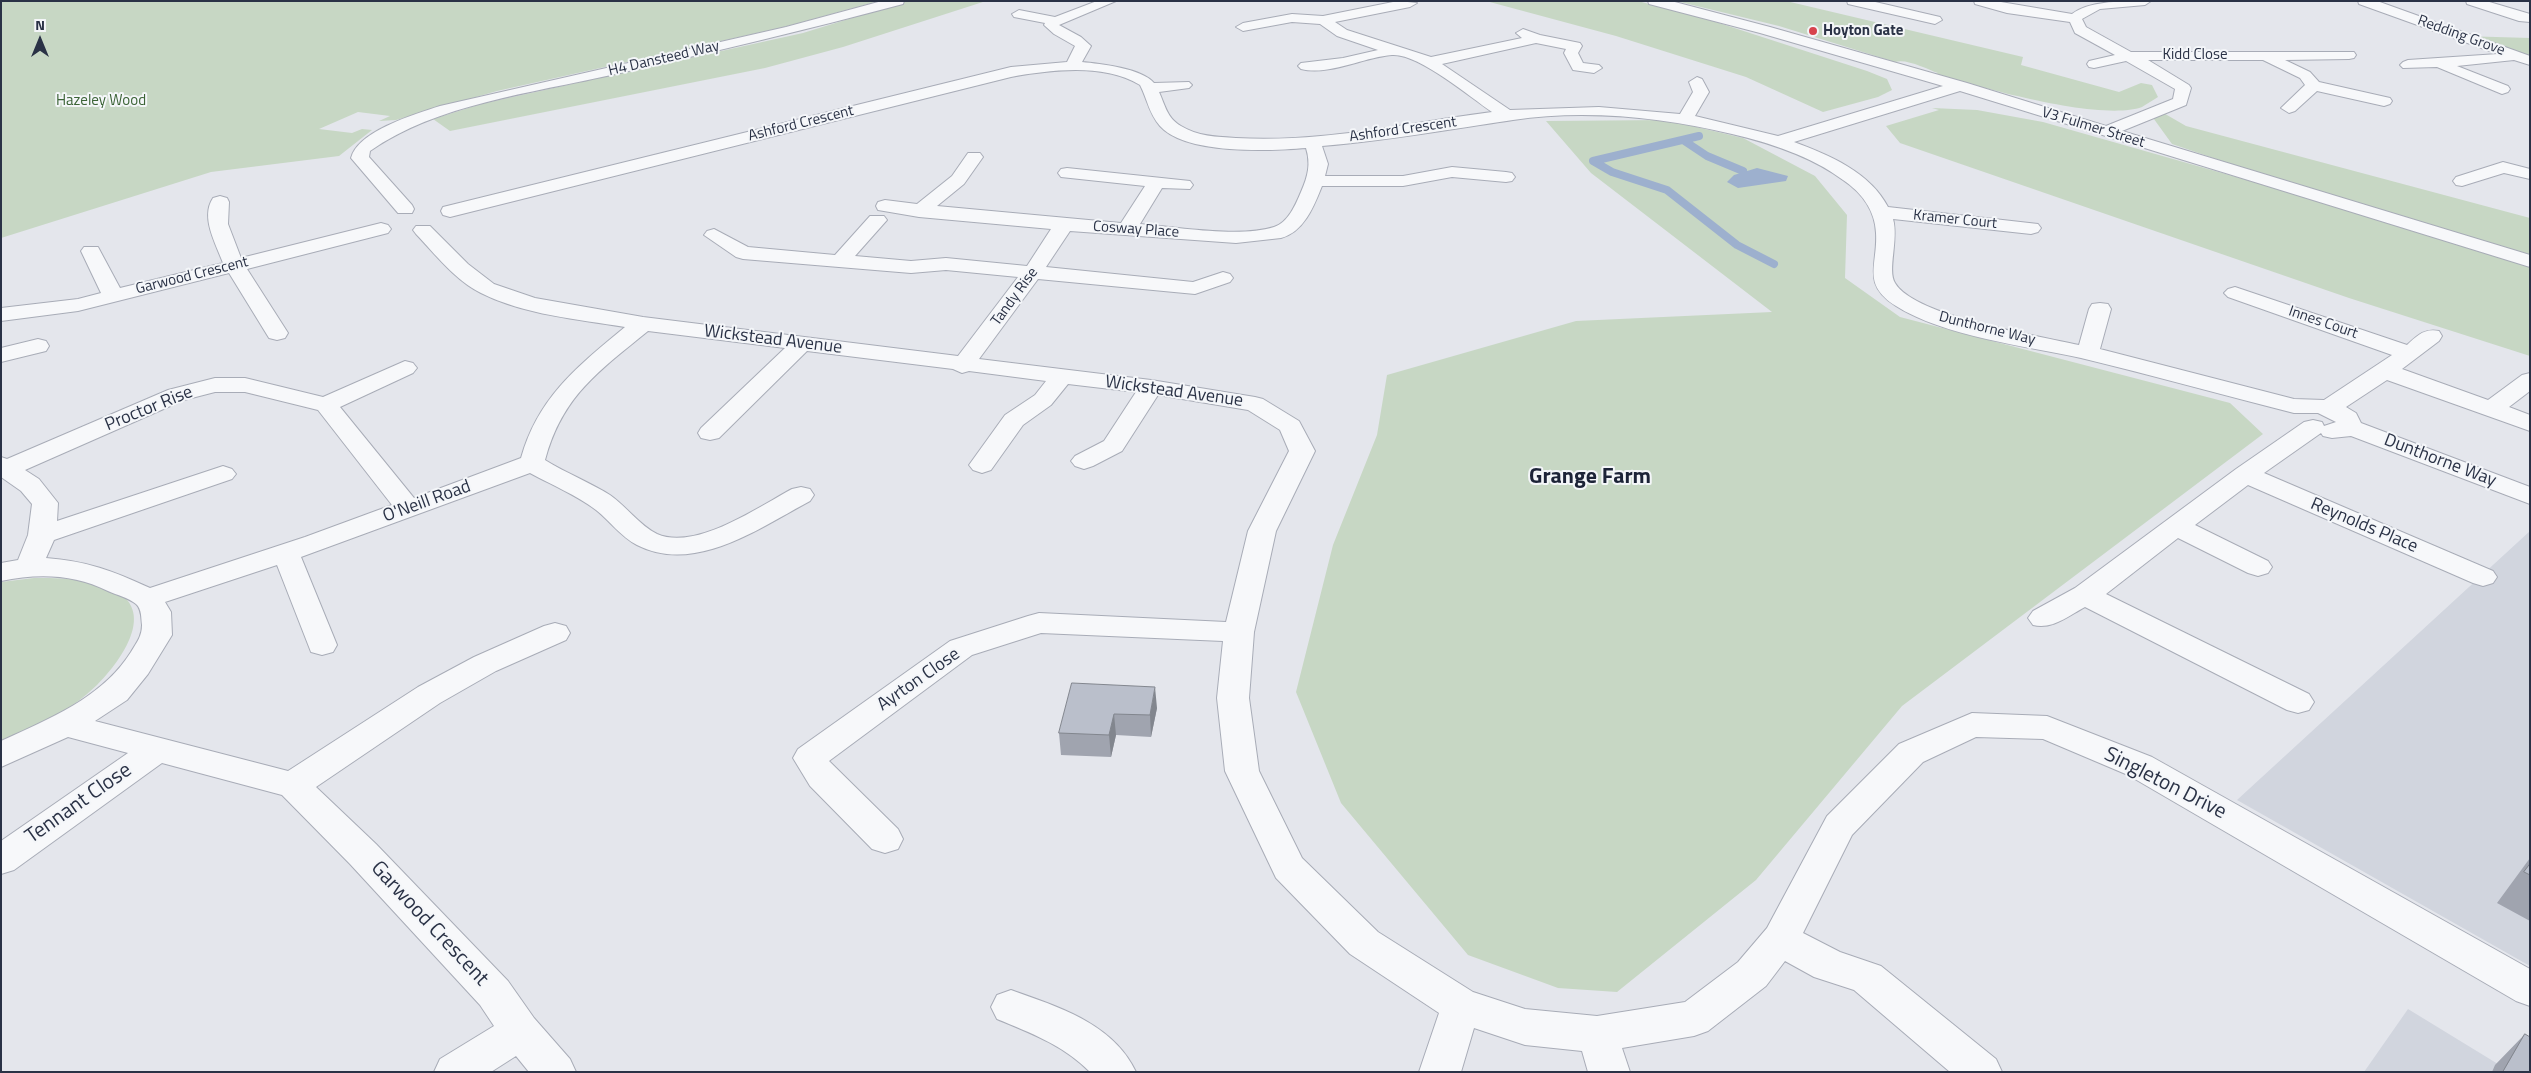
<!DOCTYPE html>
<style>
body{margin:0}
#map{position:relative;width:2531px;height:1073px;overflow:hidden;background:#e4e6ec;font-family:"Titillium Web",sans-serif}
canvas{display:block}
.frame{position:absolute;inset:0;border:2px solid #2a3246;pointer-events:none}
.north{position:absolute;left:15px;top:15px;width:50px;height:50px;-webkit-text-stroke:4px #f4f6f9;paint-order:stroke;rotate:0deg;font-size:14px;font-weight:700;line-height:20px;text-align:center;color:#2a3246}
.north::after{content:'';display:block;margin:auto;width:18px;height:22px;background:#2a3246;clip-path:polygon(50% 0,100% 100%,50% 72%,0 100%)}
</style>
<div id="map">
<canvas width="2531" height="1073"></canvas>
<div class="frame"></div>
<div class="north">N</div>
</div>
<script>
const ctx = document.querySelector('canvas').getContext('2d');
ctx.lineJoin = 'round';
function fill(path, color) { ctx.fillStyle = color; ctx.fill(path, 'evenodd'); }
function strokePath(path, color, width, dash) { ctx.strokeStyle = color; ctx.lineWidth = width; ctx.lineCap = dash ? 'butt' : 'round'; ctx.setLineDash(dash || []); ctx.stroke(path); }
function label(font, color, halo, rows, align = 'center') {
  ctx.font = font + ' "Titillium Web",sans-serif'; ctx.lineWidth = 4; ctx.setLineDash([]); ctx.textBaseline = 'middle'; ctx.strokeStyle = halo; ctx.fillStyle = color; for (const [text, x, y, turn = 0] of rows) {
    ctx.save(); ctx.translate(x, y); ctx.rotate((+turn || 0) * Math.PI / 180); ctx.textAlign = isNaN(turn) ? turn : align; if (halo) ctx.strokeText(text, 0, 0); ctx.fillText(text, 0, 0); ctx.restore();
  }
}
fill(new Path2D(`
 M2530 531V966L2237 800Z
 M2408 1009 2511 1072H2364Z`), '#d1d5de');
fill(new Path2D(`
 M1 1H879L784 27 497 91 396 120 379 121 390 116 358 112 319 129 352 133 362 129 372 130 339 156 211 172 1 238Z
 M907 1H986L843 47 765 68 450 131 433 119 481 104 803 33Z
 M1486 1H1638L1716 22 1867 71 1887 79 1892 90 1878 97 1823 112 1746 77 1616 36Z
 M1676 1H1786L2023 57 2021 65 2119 92 2141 83 2152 85 2158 97C2153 100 2147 104 2142 107 2100 122 1980 87 1935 74L1938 73C1927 69 1906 58 1895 62L1779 26Z
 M2462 36 2530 38V57Z
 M1932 108 1977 110 2043 122 2440 235 2172 144 2151 115 2160 111 2186 126 2530 218V356L2349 298 1900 143 1886 126 1939 110Z
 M1667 120 1743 138 1815 176 1847 215 1845 278 1900 317 2230 403 2263 434 1902 706 1756 880 1617 992 1558 988 1468 955 1341 803 1296 692 1333 545 1377 435 1387 375 1576 321 1772 312 1591 173 1546 121Z
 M34 578C61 578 92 578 116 591 157 614 118 664 97 685 69 712 35 730 1 748V582Z`), '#c7d7c4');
fill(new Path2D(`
 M1757 168 1788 176 1786 181 1738 188 1727 182 1734 175Z`), '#9db0ce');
strokePath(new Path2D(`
 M1699 136 1593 161 1612 172 1667 190 1737 245 1774 264
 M1683 140 1707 156 1743 171`), '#9db0ce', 8);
const minor = new Path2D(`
 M882 1H904L903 4C806 30 709 53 611 75 532 93 437 104 370 151L369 157 412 205 414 209 412 213H398L351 158C358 131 415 114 440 106L786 27Z
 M1097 1H1116L1059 25 1081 37 1091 46 1082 62C1101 64 1141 68 1154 83L1189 82 1192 85 1189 88 1159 92C1165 105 1167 118 1181 126 1197 136 1217 137 1236 138 1322 143 1406 123 1492 112 1470 97 1418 53 1392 55 1364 57 1329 76 1301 69L1298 66 1301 63 1343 58 1378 50 1337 36 1320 24 1292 22 1243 31 1236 27 1243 23 1292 14 1323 16 1398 1 1417 3 1410 7 1335 22 1347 30 1431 57 1522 38 1516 33 1523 29 1540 35 1580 43 1582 46 1578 53 1583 63 1599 65 1602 68 1594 73 1573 70 1564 53 1566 49 1536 43 1442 64 1510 110 1599 107 1680 114 1693 92 1689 82 1697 77 1702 79 1709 92 1695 116 1778 136 1943 86 1760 33 1649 4 1648 1H1671L1770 27 1967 83 2106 126 2173 99 2175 89 2126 61 2094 68 2089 67 2087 64 2089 61 2115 55 2075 33 2070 22 2007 13 1975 4 1974 1H1995L2072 14C2090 0 2127 1 2151 1L2145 5 2100 9 2082 19 2086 27 2131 52H2354L2356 55 2354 58 2349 59 2285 60 2310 72 2319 82 2390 98 2392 101 2390 104 2384 106 2317 91 2295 111 2289 113 2281 108 2305 85 2300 78 2263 60H2148L2189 85 2191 88 2186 105 2122 131 2530 255V267L1960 91 1794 142C1829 155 1870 172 1888 207L2038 224 2041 228 2038 232 2031 234 1893 219C1899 239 1887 270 1895 283 1915 317 2040 336 2079 345L2089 309 2092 304 2100 303 2108 304 2111 309 2100 349 2294 399 2324 400 2392 355 2228 297 2224 293 2228 289 2235 287 2407 345C2417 336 2424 328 2439 331L2442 336 2439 341 2402 369 2488 400 2522 375 2530 373V391L2509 407 2530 415V431L2387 380 2346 407 2356 413 2361 423 2530 487V504L2351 436 2332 438 2323 436 2321 433 2264 473 2493 571 2497 577 2493 583 2483 586 2473 583 2248 485 2195 525 2268 561 2272 567 2268 573 2258 576 2248 573 2178 538 2106 594 2309 694 2314 702 2309 710 2298 713 2287 710 2085 607C2068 616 2052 630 2033 625L2028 618 2033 611 2075 588 2236 469 2304 422 2313 420 2322 422 2324 426 2336 422 2318 413H2294C2223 395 2152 375 2081 358 2025 346 1943 336 1896 306 1861 284 1878 265 1876 233 1875 210 1861 192 1843 180 1811 156 1770 143 1732 134 1663 117 1584 109 1513 120 1451 129 1386 141 1322 146L1328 164 1325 176H1403L1452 167 1506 172 1512 173 1515 177 1512 181 1506 182 1452 177 1403 186H1322C1314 206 1304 232 1281 238L1236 243 1070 231 1046 267 1193 282 1223 272 1230 274 1233 278 1230 282 1195 294 1038 279 979 359 1151 380 1255 397 1263 399 1299 421 1315 451 1276 531 1254 632 1249 698 1259 771 1302 858 1378 932 1473 992 1525 1009 1597 1016 1685 1002 1738 962 1767 928 1827 816 1899 744 1972 713 2047 716 2152 757 2530 969V1006L2516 1001 2128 775 2043 739 1976 737 1923 762 1852 835 1803 933 1840 952 1881 966 1996 1059 2002 1072H1950L1854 990 1814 977 1785 961 1766 986 1708 1031 1694 1036 1622 1048 1630 1072H1588L1582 1051 1525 1045 1474 1028 1461 1072H1419L1439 1013 1350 954 1276 878 1225 771 1217 698 1223 641 1041 633 972 655 829 761 898 829 903 839 898 849 885 853 872 849 810 786 793 758 798 749 950 641 1028 616 1039 613 1226 622 1248 531 1289 451 1280 430 1248 410 1158 395 1122 451 1093 466 1084 469 1075 466 1071 461 1075 456 1104 441 1136 392 1068 384 1051 405 1023 425 991 470 982 473 973 470 969 465 1005 415 1035 395 1046 381 969 371 962 373 953 369 807 351 719 438 710 440 701 438 698 433 701 428 785 348 648 331C599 371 562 396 545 460 566 473 589 482 610 495 626 506 639 525 657 534 696 551 758 507 792 489L801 487 810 489 814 495 810 501C761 527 695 575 637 545 621 537 610 521 596 510 576 495 552 485 530 473L301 557 337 645 333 652 322 655 311 652 277 565 165 602 171 612 172 635 148 674 127 700 95 721 288 771 418 687 474 657 544 626 555 623 566 626 570 633 566 640 496 671 440 703 316 787 376 844 508 981 534 1018 570 1059 576 1072H529L516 1056 491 1072H434L440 1059 494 1026 480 1005 350 864 282 795 162 763 14 870 1 874V841L128 753 68 737 1 767V741C49 719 102 698 131 652 137 642 142 636 142 625 141 618 142 609 136 604 129 598 117 595 108 591 74 574 38 573 1 581V563L18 560 28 535 32 504 21 491 1 477V457L7 459 168 390 215 378H245L323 397 405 361 413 363 417 368 413 373 340 407 414 498 521 458C538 397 578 366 625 327 577 319 525 315 481 293 456 281 435 254 416 234L413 230 416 226H430L468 264 494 284 535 298 643 317 958 356 1018 277 946 270 911 273 743 259 736 257 704 235 707 231 714 229 748 247 835 255 870 216H884L887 220 855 256 911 261 946 258 1027 266 1051 229 919 217 878 210 876 206 878 202 885 200 917 204 952 176 968 153H980L983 157 964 184 937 206 1121 223 1145 186 1061 177 1058 173 1061 169 1067 168 1190 181 1193 185 1190 189 1162 188 1140 224C1177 227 1239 238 1274 227 1288 223 1296 204 1301 192 1308 176 1311 164 1306 148 1270 151 1186 155 1160 126 1149 114 1147 98 1140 85 1103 63 1051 70 1011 77L450 217 443 215 441 211 443 207 1011 67 1067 62 1075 46 1054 34 1044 25 1045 23 1014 17 1012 14 1019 10 1055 17ZM215 392H245L318 410 392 505 305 537 150 588C113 571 87 561 46 558L54 540 232 479 236 474 232 469 223 466 214 469 57 521 58 503 39 479 25 470 184 400Z
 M1847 1H1871L1940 17 1942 20 1935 24 1848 4Z
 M2358 1H2377L2530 56V65L2514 60 2457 66 2508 86 2510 89 2508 92 2502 94 2437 67 2403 68 2400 65 2403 62 2408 60 2498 54 2359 4Z
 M2466 1H2486L2530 14V22L2519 21 2467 4Z
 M2503 162 2530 169V179L2504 173 2462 186 2456 185 2453 181 2456 177Z
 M220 196 227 198 229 202 228 224 241 258 381 223 388 225 391 229 388 233 247 269 288 333 285 338 277 340 269 338 229 273 78 311 1 321V308L78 299 101 293 81 251 84 247H98L120 288 223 263C216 244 200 217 213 198Z
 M38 339 46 341 49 346 46 351 1 362V348Z
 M1011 990C1058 1007 1113 1023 1136 1072H1090C1063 1045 1031 1033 997 1019L991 1007 997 995Z`);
strokePath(minor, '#a8acb7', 2);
fill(minor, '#f7f8fa');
fill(new Path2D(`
 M1072 683 1157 708 1151 737 1116 735 1111 757 1061 755 1059 733Z
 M2530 858V921L2497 903Z
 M2525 1034 2530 1072H2492L2495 1065Z`), '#a0a4af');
fill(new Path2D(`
 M1155 687 1157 708 1151 737 1150 715Z
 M1114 714 1116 735 1111 757 1109 735Z`), '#82868e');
const building = new Path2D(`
 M1072 683 1155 687 1150 715 1114 714 1109 735 1059 733Z
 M2530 864V875L2524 872Z
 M2525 1034 2530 1037V1072H2503Z`);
fill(building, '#babfcb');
strokePath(building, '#82868e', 1);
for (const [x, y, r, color] of [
 [1813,31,5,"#d7434d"]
]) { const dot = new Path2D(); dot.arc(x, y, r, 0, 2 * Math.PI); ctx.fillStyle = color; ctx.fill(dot); strokePath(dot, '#f4f6f9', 2); }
label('bold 15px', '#2a3246', '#f4f6f9', [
 ["Hoyton Gate",1823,31]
], 'left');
label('15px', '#2a3246', '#f4f6f9', [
 ["Redding Grove",2461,36,20],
 ["Kidd Close",2195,55],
 ["H4 Dansteed Way",664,59,-13],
 ["Ashford Crescent",801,124,-14],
 ["V3 Fulmer Street",2093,128,17],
 ["Ashford Crescent",1403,130,-8],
 ["Kramer Court",1955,220,6],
 ["Cosway Place",1136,230,4],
 ["Garwood Crescent",192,276,-14],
 ["Tandy Rise",1015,297,-54],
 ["Innes Court",2323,323,19],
 ["Dunthorne Way",1987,329,14]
]);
label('15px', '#3b6336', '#f4f6f9', [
 ["Hazeley Wood",101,101]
]);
label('18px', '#2a3246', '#f4f6f9', [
 ["Wickstead Avenue",773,340,7],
 ["Wickstead Avenue",1174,392,8],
 ["Proctor Rise",149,409,-22],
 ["Dunthorne Way",2440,461,21],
 ["O'Neill Road",427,502,-20],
 ["Reynolds Place",2364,526,23],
 ["Ayrton Close",919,680,-35]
]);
label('21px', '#2a3246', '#f4f6f9', [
 ["Singleton Drive",2165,784,27],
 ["Tennant Close",79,804,-35],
 ["Garwood Crescent",429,924,47]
]);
label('bold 22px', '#1c2337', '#f4f6f9', [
 ["Grange Farm",1590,478]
]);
</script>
